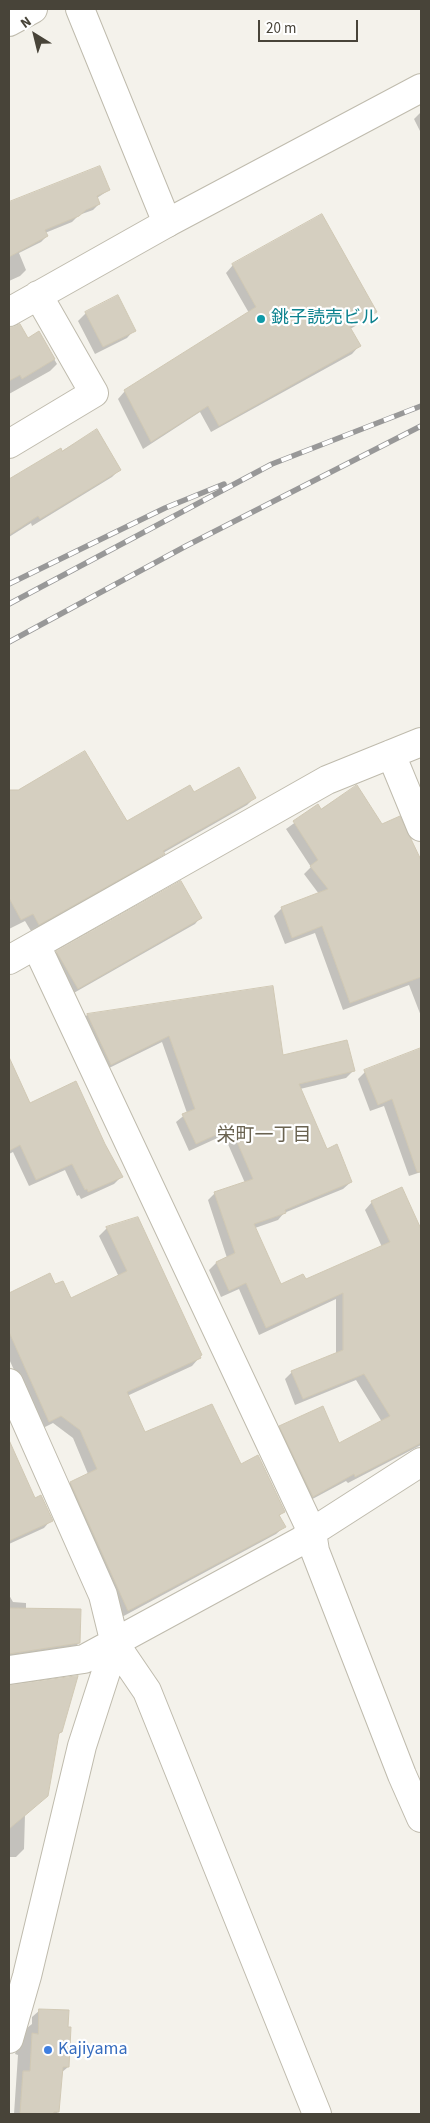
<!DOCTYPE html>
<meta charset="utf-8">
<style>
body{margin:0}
#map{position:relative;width:430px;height:2123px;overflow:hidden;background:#f4f2eb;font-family:"Source Sans 3",sans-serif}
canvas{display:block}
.frame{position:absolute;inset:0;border:10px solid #484439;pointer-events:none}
.north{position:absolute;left:10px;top:10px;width:50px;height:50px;-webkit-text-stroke:4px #fff;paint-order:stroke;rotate:324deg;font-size:14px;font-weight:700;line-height:20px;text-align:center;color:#484439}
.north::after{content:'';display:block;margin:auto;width:18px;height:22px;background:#484439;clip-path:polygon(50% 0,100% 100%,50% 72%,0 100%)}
.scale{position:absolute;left:258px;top:20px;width:100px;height:22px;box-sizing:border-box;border:2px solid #484439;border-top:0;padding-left:6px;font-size:15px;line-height:18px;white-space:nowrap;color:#484439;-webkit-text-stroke:4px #fff;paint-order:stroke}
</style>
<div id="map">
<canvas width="430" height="2123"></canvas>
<div class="frame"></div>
<div class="north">N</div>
<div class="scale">20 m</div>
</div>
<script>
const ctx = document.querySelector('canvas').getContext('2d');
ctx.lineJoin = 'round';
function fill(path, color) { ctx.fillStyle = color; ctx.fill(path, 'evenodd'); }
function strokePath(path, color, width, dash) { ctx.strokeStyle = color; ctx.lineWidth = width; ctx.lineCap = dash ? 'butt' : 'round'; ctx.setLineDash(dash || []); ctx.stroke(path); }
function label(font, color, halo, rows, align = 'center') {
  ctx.font = font + ' "Source Sans 3","Noto Sans JP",sans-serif'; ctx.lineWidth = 4.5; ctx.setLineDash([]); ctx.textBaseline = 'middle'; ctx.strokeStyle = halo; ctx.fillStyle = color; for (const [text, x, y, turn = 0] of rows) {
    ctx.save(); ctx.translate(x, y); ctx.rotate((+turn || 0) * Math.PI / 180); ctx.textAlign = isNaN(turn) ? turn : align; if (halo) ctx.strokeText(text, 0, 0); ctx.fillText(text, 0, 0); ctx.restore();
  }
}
fill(new Path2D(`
 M421 112V133L414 119Z
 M109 190 97 198 99 204 93 210 79 215 72 222 45 233 47 236 41 242 19 253 26 270 20 276 9 281V207Z
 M233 265 375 311 368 319 350 329 359 346 352 354 211 432 200 412 143 449 118 399 125 391 249 313 226 273Z
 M86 313 134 330 127 338 95 354 78 321Z
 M38 332 57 364 50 371 9 394V345L25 336 27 339Z
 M119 470 112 477 32 526 31 523 9 537V480L17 474Z
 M16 792 126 823 194 794 254 798 247 805 163 853 156 861 31 931 25 921 9 929V806L11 804 9 800Z
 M318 806 320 811 381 825 421 859V1016L409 985 343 1010 315 933 285 944 274 916 282 908 319 894 304 874 311 867 286 829Z
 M200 918 195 924 72 994 51 958 57 952Z
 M272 987 282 1057 353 1071 346 1078 300 1089 326 1150 351 1182 343 1189 284 1213 278 1220 255 1228 280 1285 305 1281 382 1247 365 1210 372 1202 402 1189 421 1232V1445L348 1483 346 1481 305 1503 273 1434 280 1427 338 1445 382 1422 356 1380 295 1405 285 1379 292 1372 336 1354V1299L259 1335 239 1289 221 1297 209 1270 216 1263 227 1258 208 1200 215 1193 245 1183 224 1135 189 1151 176 1122 187 1113 162 1042 103 1071 80 1022 87 1015Z
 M421 1050V1172L409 1176 384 1106 370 1111 358 1079 365 1072Z
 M9 1084 16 1100 29 1104 103 1145 121 1177 114 1184 81 1199 79 1195 77 1196 65 1170 29 1186 13 1152 9 1154Z
 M138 1218 199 1358 192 1366 127 1396 144 1434 241 1466 284 1511 279 1516 284 1527 276 1534 120 1618 63 1490 70 1483 88 1474 73 1438 53 1423 41 1429 9 1359V1294L49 1275 54 1286 70 1299 119 1277 99 1236 106 1229Z
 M25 1478 34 1499 51 1520 44 1528 9 1544V1486Z
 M9 1595 13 1602 26 1603V1609L79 1643 71 1651 9 1660Z
 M9 1686 61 1732 57 1736 25 1815 24 1849 16 1857H9Z
 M40 2010 68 2067 61 2073 58 2112 56 2114H14L18 2055 15 2054 23 2031 32 2024V2017Z`), '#0003');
const building = new Path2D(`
 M100 166 110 190 97 196 100 204 86 210 79 216 45 230 48 236 9 257V202Z
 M322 214 377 312 350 327 361 346 219 426 208 406 151 442 124 390 256 307 232 264Z
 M118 295 136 331 103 347 85 312Z
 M20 324 28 338 39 331 55 359 22 379 20 375 9 381V328Z
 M97 429 121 470 40 519 38 516 9 535V479L61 448 62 451Z
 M85 751 127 821 190 785 194 792 239 767 256 798 163 851 165 854 39 925 33 914 21 920 9 898V790H18Z
 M357 785 382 824 400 816 421 860V977L350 1003 322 926 292 938 281 907 328 889 310 866 318 860 293 821 318 804 321 809Z
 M181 881 202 918 78 989 56 951Z
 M273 986 283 1055 347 1040 355 1071 299 1084 327 1149 337 1144 352 1182 285 1210 286 1213 254 1224 281 1284 303 1274 306 1279 390 1242 371 1201 402 1187 421 1229V1443L355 1477 354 1474 313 1497 279 1426 323 1406 339 1443 390 1416 364 1374 303 1399 291 1371 343 1350V1293L266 1328 246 1283 229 1291 216 1262 235 1253 214 1192 253 1179 231 1128 196 1144 182 1114 195 1109 169 1036 111 1065 87 1014Z
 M421 1048V1172H417L392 1099 378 1105 364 1070Z
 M9 1057 30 1103 76 1081 105 1144 123 1177 88 1192 87 1189 85 1190 72 1164 36 1180 20 1145 9 1151Z
 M138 1217 202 1355 200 1356 201 1358 127 1392 145 1432 212 1404 241 1464 258 1455 285 1512 279 1515 286 1527 128 1611 70 1482 97 1469 80 1430 61 1416 49 1422 9 1332V1293L50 1273 55 1284 63 1281 71 1298 127 1271 106 1227Z
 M9 1440 35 1498 41 1495 53 1521 9 1541Z
 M9 1608 81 1609 80 1643 9 1654Z
 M78 1676 62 1732 59 1733 48 1796 9 1829V1685Z
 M39 2009 69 2010 68 2027H71L69 2067H63L59 2112H54L53 2114 20 2113 23 2071H30L32 2033 38 2034Z`);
fill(building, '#d5cfc0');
strokePath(building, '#d0c8b4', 1);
const minor = new Path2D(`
 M9 312 167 223 421 88
 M9 444 94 393 38 295
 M391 754 421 827
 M36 945 312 1532 315 1551 402 1775 421 1818
 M9 960 327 780 421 742
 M9 1383 103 1595 115 1644 147 1691 317 2114
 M9 1670 84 1659 301 1541 312 1532 421 1462
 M9 2039 27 1976 82 1746 115 1644`);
const tertiary = new Path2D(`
 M80 9 167 223
 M9 22 33 9`);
strokePath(minor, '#bfbbad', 30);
strokePath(tertiary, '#bfbbad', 30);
strokePath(minor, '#fff', 28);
strokePath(tertiary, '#fff', 28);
const rail = new Path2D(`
 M9 584 165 508 224 484
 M9 604 272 464 421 406
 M9 642 186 546 421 426`);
strokePath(rail, '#989898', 5.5);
strokePath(rail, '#fff', 4, [11]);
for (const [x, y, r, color] of [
 [261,319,5,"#0f9aa8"],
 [48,2050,5,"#3f7fe0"]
]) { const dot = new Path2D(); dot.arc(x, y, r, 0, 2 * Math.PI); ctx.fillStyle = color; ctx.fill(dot); strokePath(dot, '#fff', 2); }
label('18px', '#0d838f', '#fff', [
 ["銚子読売ビル",271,319]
], 'left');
label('18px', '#366cbe', '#fff', [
 ["Kajiyama",58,2050]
], 'left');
label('19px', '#6a6351', '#fff', [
 ["栄町一丁目",264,1137]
]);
</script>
